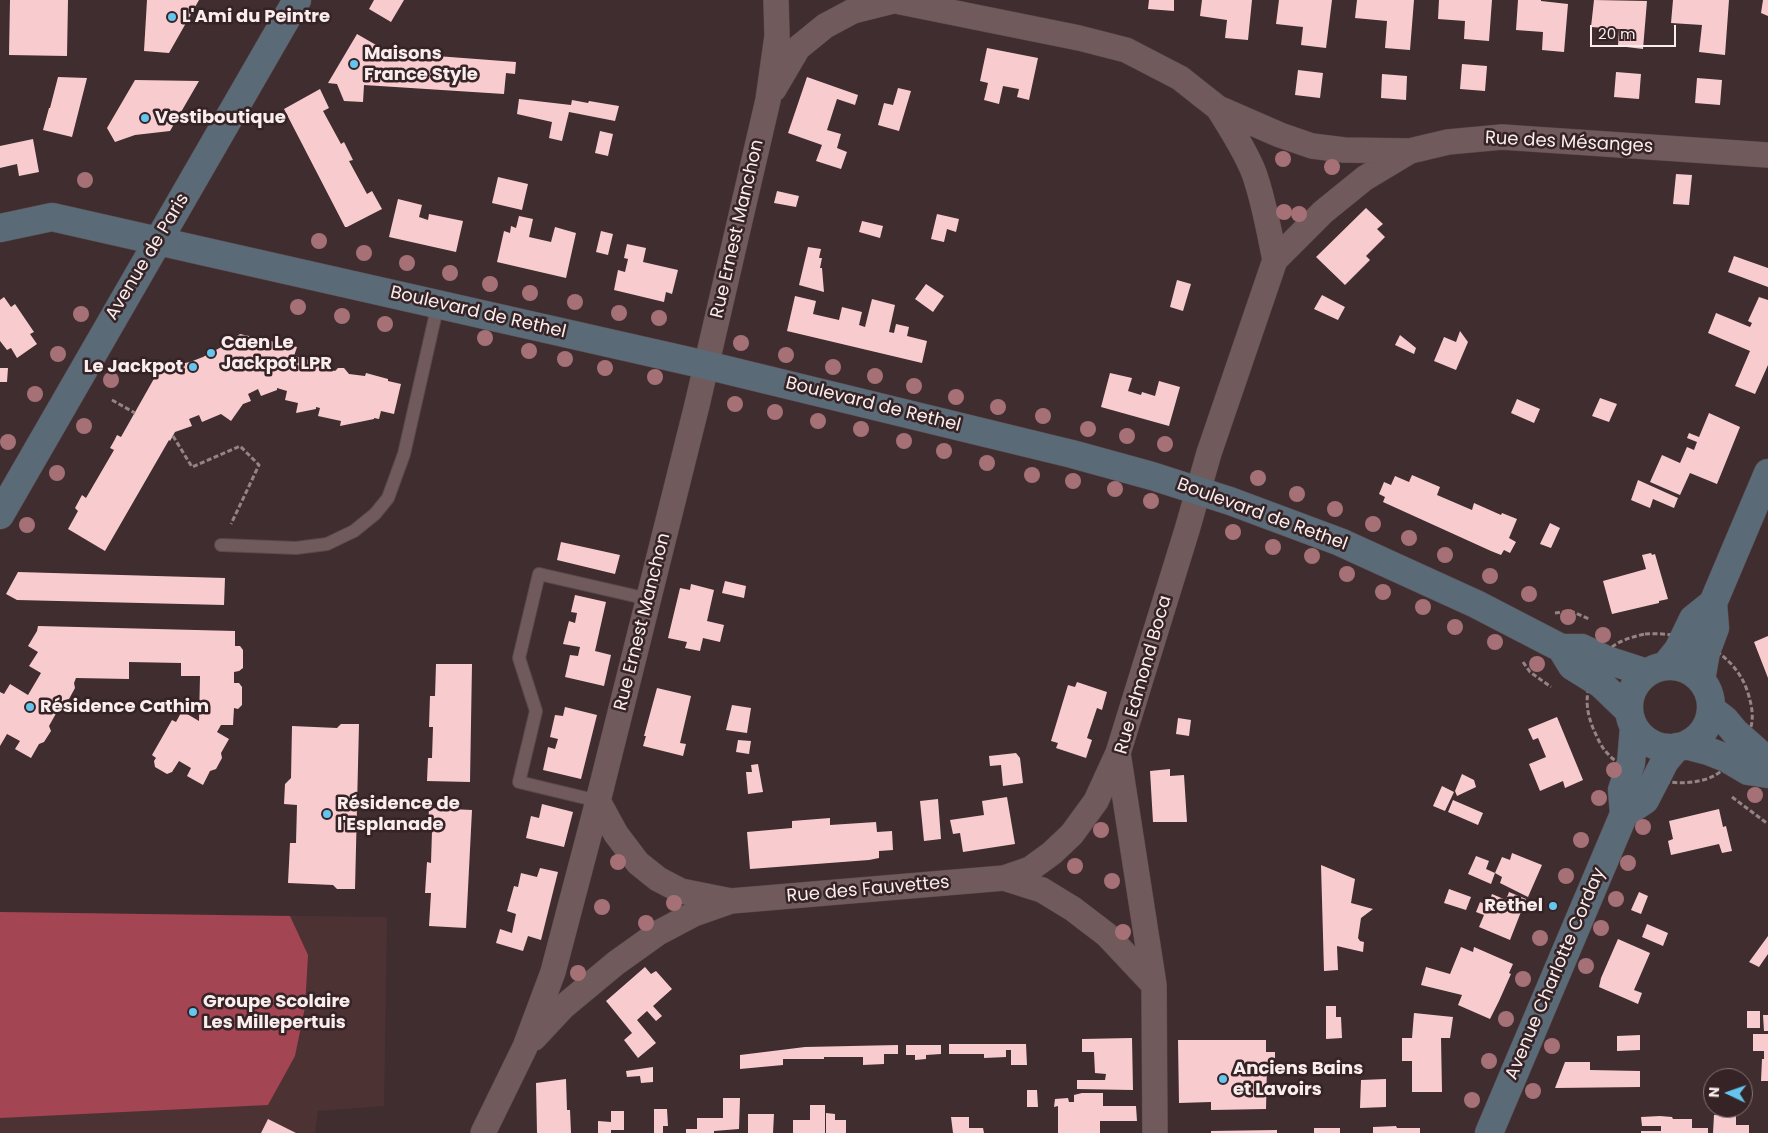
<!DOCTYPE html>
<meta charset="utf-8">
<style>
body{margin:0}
#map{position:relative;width:1768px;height:1133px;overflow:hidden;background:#402d2f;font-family:Poppins,sans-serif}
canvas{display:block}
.north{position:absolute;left:1703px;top:1068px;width:50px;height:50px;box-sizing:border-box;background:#362325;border:1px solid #847475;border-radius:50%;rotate:273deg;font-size:14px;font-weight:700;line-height:20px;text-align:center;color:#faedee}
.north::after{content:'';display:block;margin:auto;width:18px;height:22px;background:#64c5ee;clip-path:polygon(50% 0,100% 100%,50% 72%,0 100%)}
.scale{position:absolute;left:1590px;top:25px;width:86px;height:22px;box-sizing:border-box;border:2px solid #faedee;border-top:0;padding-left:6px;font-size:15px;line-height:18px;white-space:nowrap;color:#faedee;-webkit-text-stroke:4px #362325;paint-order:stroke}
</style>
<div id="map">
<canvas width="1768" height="1133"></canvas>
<div class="north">N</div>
<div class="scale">20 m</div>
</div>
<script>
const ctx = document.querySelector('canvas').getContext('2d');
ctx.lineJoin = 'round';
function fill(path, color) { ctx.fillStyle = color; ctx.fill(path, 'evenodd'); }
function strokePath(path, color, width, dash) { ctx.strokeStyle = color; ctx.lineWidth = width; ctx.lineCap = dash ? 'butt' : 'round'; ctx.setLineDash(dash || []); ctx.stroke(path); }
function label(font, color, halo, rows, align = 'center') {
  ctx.font = font + ' Poppins,sans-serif'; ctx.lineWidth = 5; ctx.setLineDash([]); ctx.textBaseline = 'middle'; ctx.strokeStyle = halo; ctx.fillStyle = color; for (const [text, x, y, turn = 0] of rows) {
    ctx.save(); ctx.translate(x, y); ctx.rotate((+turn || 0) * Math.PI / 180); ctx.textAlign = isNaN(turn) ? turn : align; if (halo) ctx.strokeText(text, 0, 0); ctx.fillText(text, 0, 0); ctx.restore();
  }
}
fill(new Path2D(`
 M0 912 387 917 384 1106 318 1111 315 1133H0Z`), '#4d3234');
fill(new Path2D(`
 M0 912 290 916 308 955 305 1007 295 1056 268 1105 0 1118Z`), '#a34553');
fill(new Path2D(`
 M10 0H68L67 56 9 55Z
 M147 0H199L169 53 144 51Z
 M374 0H404L391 22 369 9Z
 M1149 0H1174V11L1148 9Z
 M1202 0H1252L1248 40 1225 38 1227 20 1200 16Z
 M1279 0H1332L1326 48 1301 45 1303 27 1276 24Z
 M1357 0H1414L1410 50 1385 48 1387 21 1355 18Z
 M1439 0H1492L1489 41 1464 39 1465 21 1438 19Z
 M1518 0H1541V1L1568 4 1564 52 1542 50 1543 32 1516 30Z
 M1594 0 1647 1 1643 49 1618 46 1619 29 1591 27Z
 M1673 0H1729L1725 55 1699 52 1702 25 1671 23Z
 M1763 0H1768V16L1761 13Z
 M357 34 397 57V53L516 62 515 74 506 73 504 94 364 85 363 102 344 101 337 84 328 83Z
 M987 48 1038 58 1029 100 1017 97 1019 89 1003 86 999 104 984 100 988 83 980 81Z
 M1462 64 1487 66 1485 91 1460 89Z
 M1298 70 1323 73 1320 98 1295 95Z
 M1616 72 1641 74 1639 99 1614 97Z
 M1382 74 1407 76 1406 100 1381 98Z
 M58 77 87 78 72 137 43 130 49 108H50Z
 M807 77 858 95 855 105 837 99 827 130 841 134 837 148 847 152 841 169 816 161 822 145 788 133Z
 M1697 78 1722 80 1720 105 1695 103Z
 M135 80 199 81 170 131 135 135 115 142 107 128Z
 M898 88 911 91 899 131 878 125 884 103 893 105Z
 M320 89 329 108 323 111 341 144 344 142 353 160 349 161 367 194 372 191 382 209 347 227H345L284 109Z
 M519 99 571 105 572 100 588 103 589 101 619 106 615 121 569 112 562 141 549 138 552 122 517 114Z
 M600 131 613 134 608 156 595 153Z
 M33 139 39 172 19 176 17 164 0 168V146Z
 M1676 174 1692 175 1689 205 1673 204Z
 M498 177 528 184 522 210 492 203Z
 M777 191 799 196 796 207 774 203Z
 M398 199 422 205 419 217 428 220 429 214 463 221 456 252 389 237Z
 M1366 208 1383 224 1377 229 1385 237 1366 256 1370 260 1345 285 1316 257Z
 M937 214 959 219 956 232 947 229 944 242 931 239Z
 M519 216 533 219 529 237 551 242 555 227 576 233 566 278 497 262 504 231 510 233 511 226 516 228Z
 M862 221 883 226 880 238 859 232Z
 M601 231 613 234 608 255 596 252Z
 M627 244 646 248 643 262 678 270 672 294 666 292 664 302 614 290 618 270 625 272 628 259 624 258Z
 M808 247 821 249 819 258H822L820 268H822L824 292 799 285Z
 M1734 256 1768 268V287L1728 272Z
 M1177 280 1191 284 1183 311 1170 307Z
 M926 284 944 296 933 312 915 299Z
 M1322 295 1345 307 1338 320 1314 309Z
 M795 296 816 301 813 314 839 320 842 307 862 312 859 325 865 327 872 299 895 305 889 332 894 333 896 324 909 327 907 336 927 341 922 363 787 331Z
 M4 297 11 307 15 304 34 332 30 334 37 344 17 358 11 348 7 350 0 341V300Z
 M1759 297 1768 300V365L1755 394 1735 386 1750 351 1708 333 1716 313 1750 327 1752 323 1748 321Z
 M1460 331 1468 342 1456 370 1434 361 1444 337 1456 342Z
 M240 334 297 347 294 356 321 363V365L330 367 329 369 335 371 338 368H344L349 374 365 376 366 373 388 379V381L401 384 394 414 381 411 379 419 374 418V419L340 426 341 421 318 416 320 408 316 407V409L296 413 298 403 285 400 287 391 277 388V390L261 396 258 389 248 394 251 401 243 404 231 421 221 414 202 422 199 415 189 419 192 426 175 432 170 441 169 440 105 551 68 529 78 511 75 508 82 495 86 498 114 450 110 448 114 441 117 435 121 437 160 368 190 362 203 357 227 344Z
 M1400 335 1416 348 1414 354 1395 345Z
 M0 368H8L7 382H0Z
 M1110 373 1132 378 1128 391 1141 395 1142 392 1155 396 1159 381 1180 387 1169 426 1101 407Z
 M1600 398 1617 404 1609 422 1592 416Z
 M1517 399 1540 409 1534 423 1511 413Z
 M1709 413 1740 427 1717 484 1690 473 1680 495 1650 482 1662 455 1680 463 1687 447 1694 450 1697 442 1687 438 1689 433 1699 437Z
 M1412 475 1440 487 1437 495 1472 510 1474 503 1501 515 1502 513 1517 519 1509 538 1516 542 1510 553 1504 550 1501 555 1491 551 1383 502 1385 497 1379 494 1384 482 1391 485 1395 476 1409 482Z
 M1638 480 1678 498 1674 508 1653 499 1650 508 1631 500Z
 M1550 523 1560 528 1551 548 1540 544Z
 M561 542 620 555 615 574 557 560Z
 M1651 553 1652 555 1655 554 1668 599 1659 601V603L1612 614 1603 581 1646 569 1642 555Z
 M18 572 225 578 224 605 17 600 6 594Z
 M725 581 746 586 744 598 722 593Z
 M691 584 714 590 707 621 724 625 720 642 703 638 700 651 685 648 687 642 668 638 680 588 690 590Z
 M575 595 606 602 595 651 611 655 604 686 565 677 570 655 578 656 580 647 563 644 569 621 575 623 577 613 571 612Z
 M38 626 235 631V646H240L243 650V668L239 671 234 672V683H239L242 687V705L238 709 234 708 233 725H221L217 732 229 739 221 753 222 758 216 769 210 771 203 785 187 776 191 768 179 761 172 772 167 774 155 767 154 761 156 758 152 755 172 720 176 722 182 711 199 721 200 676H181V663L129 662V679L76 678 74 683 75 688 69 699 63 701 49 726 51 731 44 742 39 744 31 758 15 749 20 741 7 734 0 746V692L4 694 10 684 28 695 41 673 29 666 38 652 28 646 37 631Z
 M1768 636V678L1754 642Z
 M436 664H472L470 782 427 781 428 758H432L433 727H429L430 696H435Z
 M1077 682 1107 692 1102 710 1097 708 1087 738 1092 740 1086 758 1056 748 1058 743 1051 741 1068 685 1075 687Z
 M657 688 691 696 680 743 686 744 683 756 643 746 646 736H644Z
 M732 705 751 708 747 733 726 730Z
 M565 707 597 715 581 779 543 770 548 747 555 749 558 739 550 737 555 715 563 716Z
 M1557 717 1583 780 1565 788 1563 781 1540 791 1529 764 1546 757 1538 738 1533 740 1528 729Z
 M1178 718 1191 720 1189 736 1176 734Z
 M341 724H359L355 889H337L333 885 288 883 290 843H296L297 805 284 804 285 784 291 778 292 726 337 728Z
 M738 740 751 741 749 754 736 752Z
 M1016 753 1020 758 1023 783 1003 786 1001 765 990 766 989 756Z
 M758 764 763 792 748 794 746 772H752L751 765Z
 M1170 769V776L1184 775 1187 822H1153L1150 771Z
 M1462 774 1474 780 1476 787 1457 796 1455 791Z
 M1442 786 1454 792 1445 811 1433 806Z
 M1007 797 1015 844 963 852 960 833 953 834 950 820 984 815 982 801Z
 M938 799 941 839 924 841 920 801Z
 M1453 800 1483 813 1478 825 1448 812Z
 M542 804 573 812 564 847 526 838 531 816 539 818Z
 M429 808 472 810 466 928 429 926 431 893H425L427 862 431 863 432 831H428Z
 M1719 809 1723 827 1726 826 1732 851 1722 853 1719 844 1671 855 1668 841 1673 839 1669 821Z
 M830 818V825L876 822 877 832 892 831 893 850 879 851V858L869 860 750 869 747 832 792 828V821Z
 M1512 853 1542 865 1528 897 1500 883 1502 877 1495 873 1502 857 1510 860Z
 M1476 856 1489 861 1486 869 1495 873 1491 884 1468 874Z
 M1321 865 1355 879 1351 903 1373 909 1361 918 1358 938 1360 941 1364 942 1363 952 1337 946 1338 970 1324 971Z
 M540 868 558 872 541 940 528 936 523 951 496 943 500 929 512 933 516 914 507 911 514 886 518 887 521 873 537 877Z
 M1449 889 1471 897 1466 910 1444 903Z
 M1509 892 1526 899 1510 940 1479 927 1484 915 1476 912 1480 902 1488 905 1492 894 1506 900Z
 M1639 892 1648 896 1641 914 1631 910Z
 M1647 924 1668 933 1663 946 1642 937Z
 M1768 936V954L1759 967 1749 962Z
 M1618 939 1650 953 1634 990 1642 993 1638 1004 1599 987 1601 978Z
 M1461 947 1473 952 1474 947 1513 964 1509 973 1511 974 1499 1001 1490 1019 1458 1005 1462 995 1421 985 1426 967 1450 974Z
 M645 967 651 974 656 971 672 989 653 1006 662 1016 656 1021 647 1011 637 1020 656 1043 638 1058 624 1040 632 1033 606 1001Z
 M1326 1006H1336V1017H1341L1342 1038 1326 1039Z
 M1747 1011H1760V1028H1747Z
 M1414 1013 1453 1017 1450 1038H1441L1442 1092H1412V1061H1402V1038H1412Z
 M1763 1015H1768V1031H1764Z
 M1753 1034H1768V1081H1761L1762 1059H1764V1051H1753Z
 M1640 1035V1050L1617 1051V1036Z
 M1132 1038 1133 1090 1077 1089V1080H1105L1106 1074 1095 1073 1094 1052H1082V1039Z
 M1178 1040H1266V1052H1275V1066H1267L1266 1109 1211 1110V1102L1179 1103Z
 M949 1044H1026L1027 1065H1011V1050H1006V1057L984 1058V1054H949Z
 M898 1045V1054H884V1064L863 1065V1057H824V1059H783V1065L740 1069V1055L805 1047Z
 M906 1045H941V1054L926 1055V1059L915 1060V1055H906Z
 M1565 1062H1590V1070L1640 1071V1087L1555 1088Z
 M653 1067V1082L641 1083 640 1076 627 1077 626 1071Z
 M566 1079 567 1110H570L571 1133H537L536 1083Z
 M1386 1079V1107L1360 1108 1361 1080Z
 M1027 1090H1037L1038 1107H1027Z
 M1082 1093H1103V1106H1136L1137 1121H1100V1133H1058V1106L1054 1107 1055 1099 1068 1098 1069 1102H1074V1095Z
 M723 1098H740L739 1129 714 1131V1133H686V1129H697V1118H723Z
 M810 1105H825V1133H793V1120H810Z
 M654 1109H667L668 1126H663V1133H654Z
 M611 1111H624V1130H611V1133H598V1121L611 1122Z
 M826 1113 835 1114V1120H846V1133H826Z
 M748 1114H774L773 1133H748Z
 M1714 1115H1736V1125H1749V1133H1713Z
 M1660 1116 1672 1117 1673 1119H1692V1128H1708V1133H1641V1131H1661V1126H1642L1641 1117Z
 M951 1117H969V1128H983L984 1133H953Z
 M268 1119 296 1133H261Z
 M1396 1126 1397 1128H1420V1133H1373V1127Z
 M1314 1128H1340V1133H1314Z
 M1277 1130V1133H1211V1131Z`), '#f8cccf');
const lane = new Path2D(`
 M221 545 296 548 327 544 354 531 375 514 388 498 404 454 438 304
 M598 801 519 782 536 711 519 658 539 574 648 599`);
const street = new Path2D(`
 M891 0 1079 38 1126 50 1180 78 1218 108 1280 135 1312 146 1344 150 1410 151 1448 142 1502 137 1768 155
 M774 89 798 48 825 26 853 11 893 1
 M1218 108C1231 129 1245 150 1254 173 1264 201 1269 231 1275 260
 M598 801 616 834 638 863 658 879 681 891 731 901 1004 878 1042 890 1073 909 1107 935 1154 985
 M1004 878 1030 869 1052 853 1072 834 1096 801 1118 753
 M534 1038 563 1007 616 963 658 933 694 914 731 901
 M483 1133 525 1047 553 972 598 801 697 405 768 100 777 36 776 0
 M1155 1133 1154 985 1118 753 1187 530 1209 453 1275 260 1323 212 1365 178 1410 151`);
const secondary = new Path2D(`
 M0 228 52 217 706 365 1072 454 1152 476 1230 501 1340 542 1476 604 1561 648H1582L1607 660 1647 673
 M0 515C98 343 199 172 297 0
 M1561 648 1572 666 1601 684 1629 711
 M1665 666 1678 650 1693 619 1713 603 1768 473
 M1629 707a41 41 0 1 1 82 0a41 41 0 1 1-82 0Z
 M1701 680 1706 652 1715 628 1713 603
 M1711 709 1725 720 1735 732 1760 754 1768 773
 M1685 745 1708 751 1726 758 1748 771 1768 774
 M1624 814 1645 800 1665 761 1677 747
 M1489 1133 1624 814 1622 790 1631 763 1634 727`);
strokePath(lane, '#5a494b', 14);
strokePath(street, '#5a494b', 26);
strokePath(secondary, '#5a494b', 29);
strokePath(new Path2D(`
 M112 400 135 413
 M173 436 192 467 240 446 259 465 231 524
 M1555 613 1571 611 1589 619
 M1645 634C1687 631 1734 649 1748 693 1756 719 1753 731 1737 753 1728 766 1719 776 1703 780 1676 787 1654 780 1630 769 1622 765 1614 761 1608 754 1601 747 1597 737 1593 728 1585 708 1585 693 1594 673 1606 647 1617 640 1645 634Z
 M1523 662 1530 672 1551 687
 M1732 797 1768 824`), '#948486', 3, [5, 2.5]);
strokePath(lane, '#705a5c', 12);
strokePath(street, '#705a5c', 25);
strokePath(secondary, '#5a6a77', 28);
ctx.fillStyle = '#a57176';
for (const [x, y] of [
 [1283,159],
 [1332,167],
 [85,180],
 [1284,212],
 [1299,214],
 [319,241],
 [364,253],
 [407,263],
 [450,273],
 [490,284],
 [530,293],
 [575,302],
 [298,307],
 [619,313],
 [81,314],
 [342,316],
 [659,318],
 [385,324],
 [485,338],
 [741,343],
 [529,351],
 [58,354],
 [786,355],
 [565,359],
 [833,367],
 [605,368],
 [875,376],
 [655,377],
 [111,380],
 [914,386],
 [35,394],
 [956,397],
 [735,404],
 [998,407],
 [775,412],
 [1043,416],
 [818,421],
 [84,426],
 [861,429],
 [1088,429],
 [1127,436],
 [904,441],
 [8,442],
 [1165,444],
 [944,451],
 [987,463],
 [57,473],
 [1032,475],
 [1258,478],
 [1073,481],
 [1115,489],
 [1297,494],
 [1151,501],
 [1335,509],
 [1373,524],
 [27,525],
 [1233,532],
 [1409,538],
 [1273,547],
 [1445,555],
 [1312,556],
 [1347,574],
 [1490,576],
 [1383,592],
 [1529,594],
 [1423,607],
 [1568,617],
 [1455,627],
 [1603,635],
 [1495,642],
 [1537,664],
 [1614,770],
 [1755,795],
 [1599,798],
 [1643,827],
 [1101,830],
 [1581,840],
 [618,862],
 [1628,863],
 [1075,866],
 [1566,876],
 [1112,881],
 [1616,899],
 [674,903],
 [602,907],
 [646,923],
 [1601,928],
 [1123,932],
 [1540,938],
 [1586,966],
 [578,973],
 [1523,979],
 [1506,1019],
 [1552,1046],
 [1489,1061],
 [1533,1091],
 [1472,1100]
]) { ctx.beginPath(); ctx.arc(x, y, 8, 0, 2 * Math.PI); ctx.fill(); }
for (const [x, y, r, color] of [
 [172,17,5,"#64c5ee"],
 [354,64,5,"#64c5ee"],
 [145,118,5,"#64c5ee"],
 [211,353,5,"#64c5ee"],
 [193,367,5,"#64c5ee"],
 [30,707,5,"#64c5ee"],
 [327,814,5,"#64c5ee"],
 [1553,906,5,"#64c5ee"],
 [193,1012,5,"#64c5ee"],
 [1223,1079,5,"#64c5ee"]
]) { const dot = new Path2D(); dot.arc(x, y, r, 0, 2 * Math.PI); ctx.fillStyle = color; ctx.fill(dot); strokePath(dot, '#362325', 2); }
label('bold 18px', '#faedee', '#362325', [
 ["L'Ami du Peintre",182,17],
 ["Maisons",364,54],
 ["France Style",364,75],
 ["Vestiboutique",155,118],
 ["Caen Le",221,343],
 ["Jackpot LPR",221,364],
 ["Le Jackpot",183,367,"right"],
 ["Résidence Cathim",40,707],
 ["Résidence de",337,804],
 ["l'Esplanade",337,825],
 ["Rethel",1543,906,"right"],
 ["Groupe Scolaire",203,1002],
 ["Les Millepertuis",203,1023],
 ["Anciens Bains",1233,1069],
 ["et Lavoirs",1233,1090]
], 'left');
label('18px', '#faedee', '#362325', [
 ["Rue des Mésanges",1569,143,3],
 ["Rue Ernest Manchon",738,229,-77],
 ["Avenue de Paris",148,257,-59],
 ["Boulevard de Rethel",478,313,13],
 ["Boulevard de Rethel",873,405,14],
 ["Boulevard de Rethel",1262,515,20],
 ["Rue Ernest Manchon",643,622,-76],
 ["Rue Edmond Boca",1144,675,-74],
 ["Rue des Fauvettes",868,890,-5],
 ["Avenue Charlotte Corday",1556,974,-67]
]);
</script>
